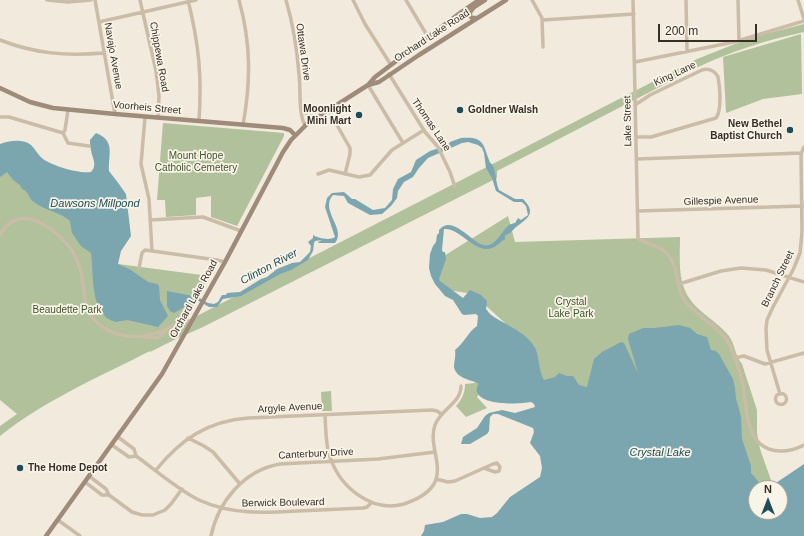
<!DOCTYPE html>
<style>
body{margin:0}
#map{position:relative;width:804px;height:536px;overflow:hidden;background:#f2eadc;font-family:Arial,sans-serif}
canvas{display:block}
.north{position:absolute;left:748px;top:480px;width:40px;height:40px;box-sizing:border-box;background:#f9f4e8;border:1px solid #aba59b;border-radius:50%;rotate:0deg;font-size:11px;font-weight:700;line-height:16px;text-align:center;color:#372e28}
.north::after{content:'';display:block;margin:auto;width:14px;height:18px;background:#1d4d58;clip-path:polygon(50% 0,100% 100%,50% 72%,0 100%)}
.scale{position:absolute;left:658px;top:24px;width:99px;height:18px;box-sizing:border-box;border:2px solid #372e28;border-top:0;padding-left:5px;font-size:12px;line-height:14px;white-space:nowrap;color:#372e28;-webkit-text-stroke:3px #f9f4e8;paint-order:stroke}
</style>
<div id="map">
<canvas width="804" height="536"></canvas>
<div class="north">N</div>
<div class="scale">200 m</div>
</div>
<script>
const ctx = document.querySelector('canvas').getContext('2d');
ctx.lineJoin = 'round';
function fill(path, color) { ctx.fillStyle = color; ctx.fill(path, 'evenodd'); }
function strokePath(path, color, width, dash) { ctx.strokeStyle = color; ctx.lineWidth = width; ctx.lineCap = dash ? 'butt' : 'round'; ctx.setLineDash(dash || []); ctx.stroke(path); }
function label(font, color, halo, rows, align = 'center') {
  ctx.font = font + ' Arial,sans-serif'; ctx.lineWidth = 3.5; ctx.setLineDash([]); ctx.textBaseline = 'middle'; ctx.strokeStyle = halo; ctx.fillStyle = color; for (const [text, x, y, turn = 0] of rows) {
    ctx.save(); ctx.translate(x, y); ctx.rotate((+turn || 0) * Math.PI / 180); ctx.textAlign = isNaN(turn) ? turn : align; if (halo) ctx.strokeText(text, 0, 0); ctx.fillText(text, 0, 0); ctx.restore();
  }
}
fill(new Path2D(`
 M804 24V32C767 40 732 51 698 67L497 171V178L203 327 176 339 150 352V351C99 377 45 400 0 436V426L17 414 0 400V160L4 159 118 264 209 276 185 322 697 59 750 38Z
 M801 34 802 94 763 99 726 113 723 57Z
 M163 123 284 133V136L237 226 211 217V196L196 198V215L166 217 165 200H157Z
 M508 216 515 242 680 237C680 266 676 290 701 311 710 319 722 327 729 336 735 344 735 356 742 364L757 410V433L760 449 772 483 771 488H757L642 377 592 393 487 383 477 397 487 408 466 417 456 406C462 399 465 393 465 384L475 383V355L506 353 505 323 473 294 442 289 431 264Z
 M331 391 332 411H322L321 392Z`), '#b0c19c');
fill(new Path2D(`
 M96 133C116 141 108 155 109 171L119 184 126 194 131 236 121 251 118 264 131 270 148 282 157 284 159 286 160 300 168 316 158 327 127 320 116 322C89 316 94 273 91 253L81 246 72 233 70 221C61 212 45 211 34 202 28 198 29 191 22 189L20 185 13 180 7 172 0 177V144C8 141 23 138 31 145 35 149 38 155 43 159 53 166 79 174 91 172 98 165 92 158 91 150 90 147 90 143 90 140Z
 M461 138C483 136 483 143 489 160 490 164 493 164 494 168 496 175 496 183 499 190L515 199H523C538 214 526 219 515 228 512 231 510 234 505 235V239C500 242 497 246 492 248 474 254 461 228 444 229L442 250 443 252H445L446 259 439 279 440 281 463 298 470 290 481 295 487 301 486 309 490 314C504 325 526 331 535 348 540 358 538 370 544 380L555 377 559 373 567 376H573L579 385 587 387 594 359 602 352 621 342 624 343 638 373 628 339 629 334 643 328H654L679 325 690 328 697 334 707 337 711 350 716 351 719 354 733 379 735 388 736 399 738 405 741 417 742 439 751 466V473L758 481 760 488H756V512H780V488H771L773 485 804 464V536H421L424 531 425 525 443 522 461 514H467L480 518 492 517 497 513 510 497 540 477 542 468 540 456 530 443 534 432 533 428 498 414H493L490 417 489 431 487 434 470 444H461L463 437 477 428 485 416 489 413 502 410 515 413 535 407 534 404 531 402C519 404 482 406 477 392 476 390 478 386 478 383 470 380 456 378 454 367 454 362 456 356 455 350 464 343 468 332 477 326L478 316 476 314 464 315 462 314 453 300 445 296 435 284 431 276 429 268 430 254 433 246 436 242 437 235 439 233V230C452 214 471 242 483 245 496 248 501 231 509 225 510 224 515 223 515 223L518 218 521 220 528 215 526 206 522 202H514L496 191 492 178 486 168 484 153 482 148 478 145 468 142 462 143 428 158 419 168 413 177 404 182 398 191 397 198 391 206 382 214 370 215 348 203 344 196 333 195C319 210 347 229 335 243H319L318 242 322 240 315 241 314 243 313 251 308 260 291 270 280 274 241 296 223 299 217 307H209L197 300C193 303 179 310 174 313L170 311 167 306V291L198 297 208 303 214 304 218 302 222 295H226L227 293 240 292 261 279 267 277 277 269 292 263 300 262 310 252 311 246 308 242 313 238V235C318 238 329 241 335 237L325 207 327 198 332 193 344 192 352 199H355L373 210 385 208 392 200 393 189 398 179 411 172 416 160 430 151 448 145 450 142Z`), '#7ba6af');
strokePath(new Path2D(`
 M47 0 68 2 91 0
 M95 0 115 114
 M140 0 156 71 159 96 158 118
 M188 0C199 45 202 75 199 121
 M239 0C251 43 251 81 243 125
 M286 0C293 24 297 49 299 74 301 91 298 111 305 126
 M353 0 365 24 391 65
 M406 0 428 37
 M532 0 542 18 543 47
 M633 0 638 238C644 245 659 243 668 255 679 268 676 286 684 300 696 316 717 325 728 342 734 352 740 373 743 385 746 399 745 414 750 427 758 453 782 456 804 445
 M686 0 687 51
 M738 0 739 40
 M798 0 804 19
 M543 20 634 14
 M99 22 196 0
 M0 40C36 54 66 56 104 53
 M635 62 734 42 804 21
 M389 74 425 132 438 147 450 172 455 187
 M368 85 403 143
 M635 105 650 95 702 70C709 68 715 71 718 77 720 87 722 110 716 118L651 137H636
 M301 107 307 114 317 118
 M329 111 350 148V154L345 174
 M0 117H9L63 133
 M145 117 141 164 149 199 152 251
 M63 133 68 143 89 146
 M63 133 65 130 68 110
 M637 159 801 153
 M318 174 329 170 359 177 370 175 392 150 424 130
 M638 211 803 206
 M150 220 203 217 241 231
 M0 234C4 228 9 222 16 220 36 212 69 240 76 258 80 266 82 275 83 284 85 293 84 303 88 311 92 319 100 326 108 330 124 339 147 338 164 330 174 326 181 320 192 321
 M139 268 142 253 145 250 217 260 225 262
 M679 284 721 271 741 268 766 270 804 282
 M144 337 157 338 167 330
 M734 358 744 356 765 364 804 353
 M775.5 399a5.5 5.5 0 1 1 11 0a5.5 5.5 0 1 1-11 0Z
 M780 394 767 350 766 329 767 320 773 307 793 270 800 253 802 232 801 154 804 147
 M325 415C326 428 325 443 330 457 340 487 371 513 404 504 416 500 427 495 434 484 444 465 428 445 435 425 441 409 461 403 461 386
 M118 437 134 449 136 456
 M188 438 204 446 213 452 240 484
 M112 445 129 457 136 456C157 471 177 489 199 500 232 515 264 513 298 511 320 510 341 509 363 508L367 507 371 503
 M156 470C181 439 208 421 248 418L432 410 437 411 441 414
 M89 476 106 489 109 495 132 512 142 515H153L165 510 171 504 182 489
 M436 479 448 482 455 481 493 464 497 463 500 467 499 471 495 472 484 468
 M85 482 102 495H109
 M58 520 80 536
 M211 536C218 502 244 470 280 464L378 459 435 452`), '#cabca7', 3.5);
strokePath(new Path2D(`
 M476 18H472L470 16V12L474 7 485 0
 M368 85 375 77 460 13 479 0
 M0 88 30 102 53 108 115 114 283 128 290 130 295 135
 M46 536 162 374 225 262 283 152 291 140 307 124 368 85 379 82 419 55 506 0`), '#9e8b79', 4.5);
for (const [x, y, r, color] of [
 [460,110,4,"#1d4d58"],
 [359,115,4,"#1d4d58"],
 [790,130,4,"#1d4d58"],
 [20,468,4,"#1d4d58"]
]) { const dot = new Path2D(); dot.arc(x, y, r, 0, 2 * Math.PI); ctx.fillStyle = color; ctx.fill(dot); strokePath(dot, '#f9f4e8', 1.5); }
label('10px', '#372e28', '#f9f4e8', [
 ["Orchard Lake Road",432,36,-33],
 ["Ottawa Drive",303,52,82],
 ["Navajo Avenue",113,56,80],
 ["Chippewa Road",159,57,80],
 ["King Lane",675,74,-25],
 ["Voorheis Street",147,108,5],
 ["Lake Street",628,121,-91],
 ["Thomas Lane",431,125,56],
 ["Gillespie Avenue",721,201,-2],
 ["Branch Street",778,279,-64],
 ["Orchard Lake Road",194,299,-61],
 ["Argyle Avenue",290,408,-3],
 ["Canterbury Drive",316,454,-3],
 ["Berwick Boulevard",283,503,-1]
]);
label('bold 10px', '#372e28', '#f9f4e8', [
 ["Moonlight",351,109],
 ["Mini Mart",351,121],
 ["Goldner Walsh",468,110,"left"],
 ["New Bethel",782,124],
 ["Baptist Church",782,136],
 ["The Home Depot",28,468,"left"]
], 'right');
label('10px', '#40552c', '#f9f4e8', [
 ["Mount Hope",196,156],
 ["Catholic Cemetery",196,168],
 ["Crystal",571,302],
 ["Lake Park",571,314],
 ["Beaudette Park",67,310]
]);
label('italic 11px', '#1d4d58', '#f9f4e8', [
 ["Dawsons Millpond",95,204],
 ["Clinton River",269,267,-28],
 ["Crystal Lake",660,453]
]);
</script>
